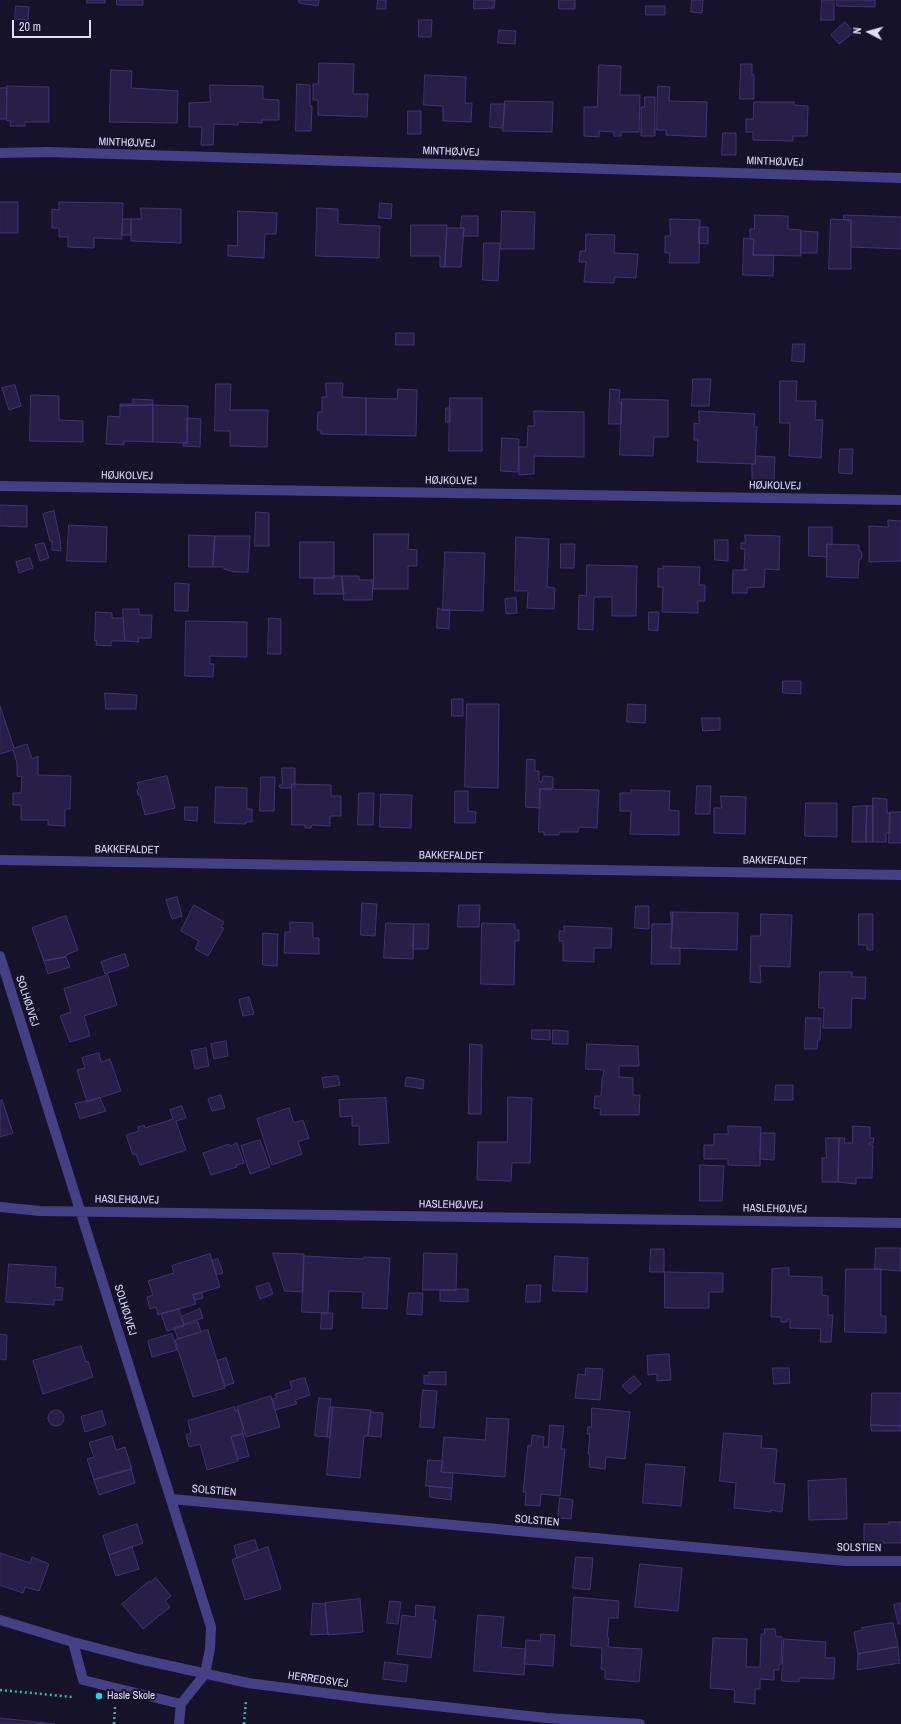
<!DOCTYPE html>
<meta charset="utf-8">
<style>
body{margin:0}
#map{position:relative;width:901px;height:1724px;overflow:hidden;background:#161229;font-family:"Archivo Narrow",sans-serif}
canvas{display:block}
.north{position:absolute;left:849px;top:12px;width:40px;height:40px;-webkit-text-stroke:3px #161229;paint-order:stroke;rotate:276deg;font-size:11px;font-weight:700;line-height:16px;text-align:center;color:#e0dcfd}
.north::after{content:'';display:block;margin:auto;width:14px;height:18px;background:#e0dcfd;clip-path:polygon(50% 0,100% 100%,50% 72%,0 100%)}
.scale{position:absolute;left:12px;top:20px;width:79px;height:18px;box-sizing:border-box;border:2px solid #e0dcfd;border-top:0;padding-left:5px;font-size:12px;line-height:14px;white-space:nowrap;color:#e0dcfd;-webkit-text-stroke:3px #161229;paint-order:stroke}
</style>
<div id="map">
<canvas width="901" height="1724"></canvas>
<div class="north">N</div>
<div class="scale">20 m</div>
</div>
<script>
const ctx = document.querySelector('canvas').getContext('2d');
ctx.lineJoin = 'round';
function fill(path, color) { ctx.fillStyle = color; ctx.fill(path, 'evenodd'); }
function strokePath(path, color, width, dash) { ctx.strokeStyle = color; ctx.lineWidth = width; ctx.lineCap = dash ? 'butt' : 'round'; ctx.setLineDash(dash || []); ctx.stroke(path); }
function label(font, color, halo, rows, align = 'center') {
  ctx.font = font + ' "Archivo Narrow",sans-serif'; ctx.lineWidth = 4; ctx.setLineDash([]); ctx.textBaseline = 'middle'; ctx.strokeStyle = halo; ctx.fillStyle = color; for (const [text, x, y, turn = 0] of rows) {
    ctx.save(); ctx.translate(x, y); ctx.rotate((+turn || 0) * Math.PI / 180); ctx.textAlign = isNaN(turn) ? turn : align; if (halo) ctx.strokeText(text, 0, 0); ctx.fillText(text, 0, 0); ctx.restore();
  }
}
const building = new Path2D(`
 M87 0H105V3H87Z
 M117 0H143V5H117Z
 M299 0H319L318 6 299 3Z
 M378 0H386V9H377Z
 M474 0H495L494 8 474 9Z
 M559 0H575V9H559Z
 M692 0H703L702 13 691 12Z
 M822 0H834V20H821Z
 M837 0H875V7L837 6Z
 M16 6 29 7 28 20 15 19Z
 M646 6H665V15H646Z
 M419 20H432L431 37H419Z
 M845 22 854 32 839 44 831 35Z
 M499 30 516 31 515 44 498 43Z
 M319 63 354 64 353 94H368L367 117 318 115V100H313V84H318Z
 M741 64H752V75H754V99H740Z
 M599 65 621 66 620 95H640L639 132H621V136H614V132L599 131V137L584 136V107H597Z
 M111 70 132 71 131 88 178 91 177 123 110 122Z
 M425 75 466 77 465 103H472L471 122 443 121V106L424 105Z
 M297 84 310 85V106H312L311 131H296Z
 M210 85 263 86V99L279 100V120H262V123L238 122V125L214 124 213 145H201L202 127H189V103L210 102Z
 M7 86 49 87V122H25V126H10L11 121H7Z
 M658 86 670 87 669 101 707 102 706 137 666 135V130H657Z
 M0 88H7L6 119H0Z
 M645 97H655V136H641V107H644Z
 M505 101 553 102 552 132 503 131Z
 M754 102H794V105L808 106 807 136H793V141L753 140V132H746V119H753Z
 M491 104H505L503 128 490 127Z
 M408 111H421V134H408Z
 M723 133H736V155H722Z
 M0 202H18V233H0Z
 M59 202 123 203 122 239 94 238V248L68 247V237H59V228H52V209L59 210Z
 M380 203 392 204 391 219 379 218Z
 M141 208 181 209V243L131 241V219H141Z
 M317 208 338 209V224L380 226 379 258 316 256Z
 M238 211 277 213 276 234H265L264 258 228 256V245L237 246Z
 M502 211 535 212 534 249H501Z
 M755 215 788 216V229L801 230V256L753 255 754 239H750V229H754Z
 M844 215 901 217V249L851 247V220H844Z
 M462 216H478V236H463L464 228H461Z
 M123 219H131V235H122Z
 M670 219 700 220 699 263H669L670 253H665V236H670Z
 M831 219 851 220V269H829Z
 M411 225H447L445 267H440V256H411Z
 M699 227H708V244L699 243Z
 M447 228H464L461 267H445Z
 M801 231 818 232 817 253H801Z
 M586 234 615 235 614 253 638 254 636 278 615 277 614 283 584 282 586 262H579L580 251H585Z
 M744 238 754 239 753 255H774L773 276 743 275Z
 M484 243H500L498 281 483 280Z
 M396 333H414V345H396Z
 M793 344H805L804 362 792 361Z
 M693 379H711L709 406H692Z
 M780 381H797L796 401H816L815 420H823L821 458 789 456 790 423H780Z
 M326 383H343L342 397 366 398V435L321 434V430H317L318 412H322V397H326Z
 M216 384H231L230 410H268L267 447 230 446V431H215Z
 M15 385 21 406 9 410 2 388Z
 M398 389 417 390 416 436 366 435V398L397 399Z
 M610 389 620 390 619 403H622L621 424H609Z
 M31 395 59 396V420L83 421V442L30 441Z
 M450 398H482V451H449Z
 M133 399 153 400V405L120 406V404H133Z
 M622 399 668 400V437H654L653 456 620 455Z
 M153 405 188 406 187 443 153 442Z
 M153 405V442L124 441V445L106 444 108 416 120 417V406Z
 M446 408H450V422H446Z
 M534 411 584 412V457L534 456V474L519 475V447H527L528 426H534Z
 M699 411 755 414 754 427H757L755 464 697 462 698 440H694V423L699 424Z
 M187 418 201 419 200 447 183 446V443H187Z
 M502 438 519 439 518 472 501 471Z
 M840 449H853L852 474 839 473Z
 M756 456 775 457 774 481 752 480V464H755Z
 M0 505 27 506V527L0 526Z
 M54 511 60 539 61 551 52 550V541H50L43 514Z
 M256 512 269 513V546H255Z
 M888 520 901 521V561L869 562V526L888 527Z
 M69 525 107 527 106 562 67 561Z
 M809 527H832V545L827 544V557L809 556Z
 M374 534H409L408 549 417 550V566H408V589H374Z
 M189 535 215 536 213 567H189Z
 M745 535 780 536 779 570 765 569 764 587 747 588V593H732L733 570H747L744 569 745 549H741V543H745Z
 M215 536H250L248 572H234L224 569V567H213Z
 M516 537 549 539 547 587 555 588 554 609 527 608 528 591H515Z
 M715 540H728V561L715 560Z
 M300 542H334V578H300Z
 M44 543 49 558 40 561 35 545Z
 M561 544H575L574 568H561Z
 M827 544 859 545V550L861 551 862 555 861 559 859 560 858 578 827 577Z
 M445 552 485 553 483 611 443 610Z
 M30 558 33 568 19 573 16 562Z
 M587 565 637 566 636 616H612V597H594L593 630 578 629 579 595 586 596Z
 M663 566 700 567 699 585H705V601H698V613L662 612 663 587H658V568L663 569Z
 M333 576H342L344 594H314V578H334Z
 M342 576H359V580H373L372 600H344Z
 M175 583 189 584 188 611H175Z
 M516 598 517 613 506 614 505 599Z
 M438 608 443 610 450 609 449 629 437 628Z
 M123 609H139V615H152L151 638H138L139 642 125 641Z
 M96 612 112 613V618H123L125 641H111V646L96 645 97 641H95Z
 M649 612H659L658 631 649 630Z
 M269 618 281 619V654H268Z
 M186 621 247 622V657L210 656V664H214L213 677 185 676Z
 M783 681H801V694L783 693Z
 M105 693 137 695 136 709H106Z
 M452 699H463V716H452Z
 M467 704H499L498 788 465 787Z
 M628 704 646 705 645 723 627 722Z
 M0 706 14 748 27 744 32 759 38 756V775L71 776 70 809H65V826L48 825V820H21V805H13V793H21L22 777 17 776V763L13 750 0 754Z
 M702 718H720V730L703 731Z
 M527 759 535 760V771H539V781L542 782 543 776 553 777V788L540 789V808L526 807Z
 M282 768H295V785L292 784V788H280L279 785H282Z
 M167 776 175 808 145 815 140 795H138L137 790 139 789 137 783Z
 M261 777H275L274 811H260Z
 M292 784 331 785V796H341V816H330V826L312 825 311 828H305V825H292Z
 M697 786H711L710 814H696Z
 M216 787 247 788V809H252V822H246V824L215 823Z
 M540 789 599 790 597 828 579 827 578 832H559V835H544V832H539Z
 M631 790 670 791 669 810 679 811V835L630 834 631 811H620V793H631Z
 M455 791H468V811L476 812 475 823H455Z
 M359 793H374L373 825H358Z
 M381 794 412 795 411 828 380 827Z
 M721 796 746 797 745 834 714 833V808H721Z
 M873 798 887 799V813H890V833H886V842H873Z
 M806 803H837V837L805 836Z
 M867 806H873V842H866Z
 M867 806 866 842H852L853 807Z
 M185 807H198L197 821 185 820Z
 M890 812H901V843H889Z
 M177 897 182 916 172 919 166 900Z
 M362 903 377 904 375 936 361 935Z
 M194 905 224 922 221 927 224 928 208 956 195 949 199 941 181 931Z
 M459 905H480L479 927H458Z
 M636 906H649V929L635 928Z
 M671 912H673L671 948H680V964H651L652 924H671Z
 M673 912 738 913 737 950 671 948Z
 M761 914 792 915 790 967 760 966 761 983 750 982 751 936H760Z
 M859 914H873V950H867V945H859Z
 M66 916 78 950 66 955V957L44 961 32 928Z
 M290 922 313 923V938H319V954L284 953 285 932H290Z
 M386 923 414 924 413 959 384 958Z
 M482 923 515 924V930H519V941H515L514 985 481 984Z
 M414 924H429L428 949H413Z
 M564 926 612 928 611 948H594V962L563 961V941H559V931H564Z
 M263 933 278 934 277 966 263 965Z
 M125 954 129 966 105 974 101 962Z
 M66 957 70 967 48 974 44 961Z
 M820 972H852V977H866L865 999 852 998 851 1028H823L824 1008H819Z
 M108 975 117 1005 84 1016 90 1036 70 1042 60 1016 71 1012 64 989Z
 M249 997 254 1014 243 1016 239 1000Z
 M806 1018H821L820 1040H818L817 1049H805Z
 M532 1030H550V1040L532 1039Z
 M553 1030 568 1031V1044H553Z
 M226 1041 228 1056 214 1059 211 1044Z
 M470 1044 482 1045 481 1114H469Z
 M587 1044 638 1046 639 1066H619V1077L633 1078V1095H640L639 1115H600L601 1109 594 1108 595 1096H601L602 1077H603L604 1070 586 1069Z
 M206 1048 209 1066 195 1069 191 1051Z
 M99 1053 101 1062 110 1059 121 1091 87 1102 77 1070 85 1068 82 1058Z
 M338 1076 340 1085 324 1088 322 1078Z
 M407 1077 424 1080 423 1089 405 1086Z
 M776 1085H793V1100H775Z
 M221 1095 225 1108 212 1111 208 1099Z
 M508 1097 532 1098 530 1163H512L511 1181 477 1180 478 1142H507Z
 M100 1098 106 1111 80 1119 75 1104Z
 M386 1098 389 1143 359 1145V1126H352V1116L340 1117 339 1100Z
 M2 1100 13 1133 0 1137V1101Z
 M182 1106 186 1118 176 1121 186 1150 140 1165 136 1154 133 1155 126 1135 139 1131 138 1127 144 1125 145 1128 173 1119 170 1110Z
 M289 1108 294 1123 303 1120 309 1138 298 1142 302 1154 272 1165 257 1119Z
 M728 1126 761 1127 760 1166 728 1165V1159H704V1145H714V1134H728Z
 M853 1126 870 1127V1138H874L873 1143H869V1145H873L872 1178H856V1184L838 1182 839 1138H845L844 1143H852Z
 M761 1133H775L774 1160 760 1159Z
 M826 1138H839L838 1182H822V1158H826Z
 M260 1140 270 1167 250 1174 241 1146Z
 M237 1143 244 1163 236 1165 237 1167 211 1175 203 1153 229 1144 230 1146Z
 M700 1165 724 1166 722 1201H700Z
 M876 1248H900V1271L875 1269Z
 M651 1249H664V1272H650Z
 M273 1253 304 1254 303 1292 285 1291Z
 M424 1253 457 1254 456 1290H423Z
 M210 1254 220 1287 193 1295 196 1304 158 1315 156 1307 150 1309 147 1297 153 1295 148 1281 174 1273 172 1266Z
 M304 1256 363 1259 364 1257 390 1258 387 1309 362 1308 363 1292 329 1291 328 1313 302 1312Z
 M555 1256 588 1258 587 1292 553 1291Z
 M218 1259 223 1273 216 1275 212 1261Z
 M9 1264 56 1267 55 1287 63 1288 62 1300H54V1305L6 1302Z
 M789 1268V1276L822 1277V1295L828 1296V1315H833L831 1342H820L821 1329 790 1328V1319H787V1322H781V1317H771L772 1269Z
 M846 1269H881V1316H886V1333L845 1332Z
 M665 1272 723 1273V1292H709V1308H665Z
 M269 1283 273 1294 260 1299 256 1287Z
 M527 1285H541L540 1302H526Z
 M456 1289H468V1302L440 1301V1290H456Z
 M202 1293 203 1298 195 1300 193 1295Z
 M409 1293H423L422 1315 407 1314Z
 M179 1309 184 1326 167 1331 161 1314Z
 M200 1309 203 1318 184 1324 181 1317Z
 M322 1313H333L332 1329H321Z
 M198 1322 201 1332 178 1339 174 1328Z
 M208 1330 225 1388 193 1397 175 1340Z
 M0 1334 7 1335 6 1360 0 1359Z
 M172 1334 177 1350 152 1357 148 1341Z
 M81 1346 86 1362 88 1361 93 1377 43 1394 33 1361Z
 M669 1354 671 1380 657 1381V1374L648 1375 647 1356Z
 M226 1358 234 1383 225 1386 217 1361Z
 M586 1368 603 1369 600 1400 575 1398 578 1374 585 1375Z
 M773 1368H789L790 1383 774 1384Z
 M429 1372H446V1385L424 1384V1375L429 1376Z
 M634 1376 641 1384 630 1394 622 1386Z
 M305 1378 310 1395 295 1400 297 1404 275 1410 272 1399 277 1398 275 1394 292 1389 290 1382Z
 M423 1390 437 1391 434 1428 420 1427Z
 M872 1393H901V1426L871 1425Z
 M271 1396 280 1427 246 1437 237 1407Z
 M319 1398 331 1399 327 1437 315 1436Z
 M235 1407V1411L238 1410 244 1429 242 1430 243 1434 231 1437 238 1461 207 1470 200 1444 189 1447 186 1435 191 1433 188 1421Z
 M330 1407H333L330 1438 327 1437Z
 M333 1407 371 1410 368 1436H364L360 1478 327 1475Z
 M592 1408 630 1412 625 1459 606 1457 605 1469 589 1467 590 1455 588 1454 590 1434H587L588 1427H591Z
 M48 1418a8 8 0 1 1 16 0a8 8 0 1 1-16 0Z
 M102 1411 106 1425 85 1432 81 1417Z
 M371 1412 383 1413 381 1437 368 1436Z
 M487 1418 509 1419 505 1477 441 1472 444 1437 485 1440Z
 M550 1425 564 1426 561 1449H565L560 1496 541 1494 540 1506 525 1505 526 1492H523L528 1445 531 1446 532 1435 544 1437 543 1447H548Z
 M871 1425 901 1426V1431H872Z
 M724 1433 762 1436 761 1448 777 1449 774 1483 785 1484 782 1512 771 1510V1512L734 1508 736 1483 720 1481Z
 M243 1434 249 1456 238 1459 231 1437Z
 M112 1436 116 1450 125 1447 132 1469 94 1480 87 1459 94 1457 89 1443Z
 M428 1460 443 1461 441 1472 453 1473 452 1488 426 1486Z
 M646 1464 685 1467 681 1506 643 1503Z
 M131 1469 135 1483 99 1495 94 1480Z
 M846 1479 847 1519 809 1520 808 1481Z
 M430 1486 452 1488 451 1500 430 1497Z
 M560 1498 573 1500 571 1519 558 1518Z
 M889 1522H901V1543H864V1524H889Z
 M137 1524 143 1543 109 1555 103 1536Z
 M255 1540 258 1550 237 1558 234 1546Z
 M132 1547 139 1569 116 1576 109 1555Z
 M268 1547 281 1589 245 1600 232 1560Z
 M0 1553 30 1563 32 1557 49 1564 39 1591 25 1587 23 1593 0 1585Z
 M576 1557 593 1558 590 1590 573 1588Z
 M640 1564 682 1568 678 1611 635 1607Z
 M156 1578 171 1596 165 1601 170 1607 143 1629 122 1604 149 1581 150 1582Z
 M574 1597 619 1601 618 1618H609L607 1638H609L608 1647 642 1649 639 1682 605 1679V1670L601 1669 602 1648 571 1646Z
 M360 1599 363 1632 328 1635 325 1603Z
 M390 1601 401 1602 398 1624 387 1623Z
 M313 1603 325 1604 328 1634 311 1635Z
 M901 1603V1624H898L894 1605Z
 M416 1605 435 1607 433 1620H436L431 1658 397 1654 402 1615 415 1617Z
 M478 1615 504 1617 501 1647 526 1649 524 1675 474 1671Z
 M893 1623 898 1647 858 1654 854 1632 863 1630 862 1628Z
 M765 1629H775L776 1636 782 1637 781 1664 779 1665V1670H774V1680L760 1679V1689H755V1704L734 1702 735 1690 710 1688 713 1638 747 1639 746 1667H760L761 1634H764Z
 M541 1634 555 1635 553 1666 524 1664 526 1640 540 1641Z
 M784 1639 826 1642 825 1658H835L834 1679 799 1678V1682L782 1681Z
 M898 1647 900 1663 857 1670 858 1654Z
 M385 1662 408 1665 406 1682 383 1679Z
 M0 1718 55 1724H0Z`);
fill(building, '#281f49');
strokePath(building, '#403374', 1);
strokePath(new Path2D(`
 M0 1690 73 1697
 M114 1724 115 1707
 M244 1724 246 1701`), '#38b5af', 2.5, [2, 3]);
strokePath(new Path2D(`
 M0 153 48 152 901 178
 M0 486 901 500
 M0 860 901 875
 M0 956 211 1627 210 1649 205 1674 181 1704 83 1680 73 1642
 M0 1207 40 1211 901 1223
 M171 1499 845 1561H901
 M0 1620 73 1642 139 1659 248 1683 371 1699 547 1718 640 1724
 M179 1724 181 1704`), '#444085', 10);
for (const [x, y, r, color] of [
 [99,1696,4,"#14d9f1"]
]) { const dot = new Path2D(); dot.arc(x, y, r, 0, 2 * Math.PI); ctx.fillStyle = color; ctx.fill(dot); strokePath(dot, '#161229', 1.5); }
label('11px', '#e0dcfd', '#161229', [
 ["MINTHØJVEJ",127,143,2],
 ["MINTHØJVEJ",451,152,2],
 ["MINTHØJVEJ",775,162,2],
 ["HØJKOLVEJ",127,476,1],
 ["HØJKOLVEJ",451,481,1],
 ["HØJKOLVEJ",775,486,1],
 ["BAKKEFALDET",127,850,1],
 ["BAKKEFALDET",451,856,1],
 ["BAKKEFALDET",775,861,1],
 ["SOLHØJVEJ",27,1001,72],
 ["HASLEHØJVEJ",127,1200,1],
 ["HASLEHØJVEJ",451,1205,1],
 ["HASLEHØJVEJ",775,1209,1],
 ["SOLHØJVEJ",125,1310,73],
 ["SOLSTIEN",214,1491,5],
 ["SOLSTIEN",537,1521,5],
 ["SOLSTIEN",859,1548,1],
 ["HERREDSVEJ",318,1680,8]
]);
label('11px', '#e0dcfd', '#161229', [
 ["Hasle Skole",107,1696]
], 'left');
</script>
